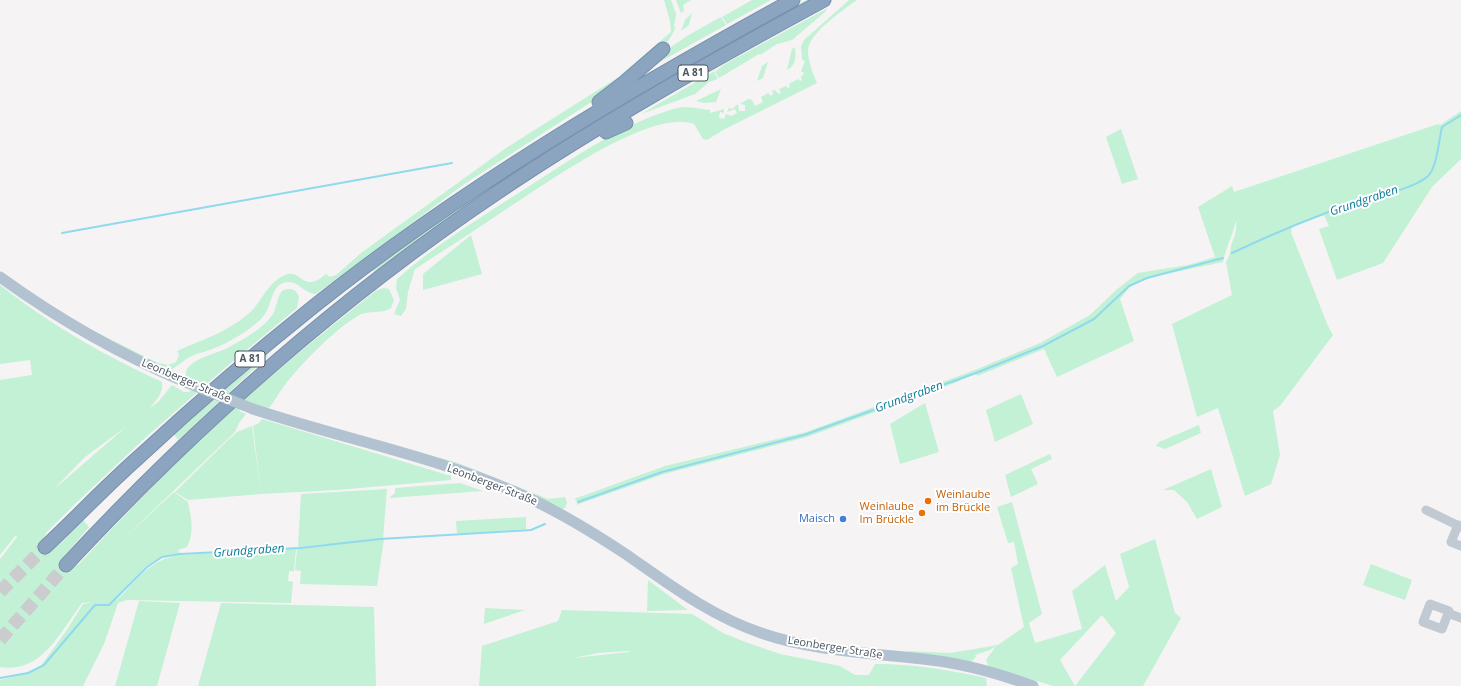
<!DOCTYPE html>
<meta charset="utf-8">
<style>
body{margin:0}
canvas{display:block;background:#f5f3f3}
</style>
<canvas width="1461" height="686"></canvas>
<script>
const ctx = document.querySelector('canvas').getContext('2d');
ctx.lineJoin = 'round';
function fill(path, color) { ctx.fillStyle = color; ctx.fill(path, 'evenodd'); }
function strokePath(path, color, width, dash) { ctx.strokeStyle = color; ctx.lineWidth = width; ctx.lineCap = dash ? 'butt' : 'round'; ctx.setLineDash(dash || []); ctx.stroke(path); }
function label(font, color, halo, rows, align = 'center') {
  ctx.font = font + ' "Open Sans",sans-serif'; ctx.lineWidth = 4; ctx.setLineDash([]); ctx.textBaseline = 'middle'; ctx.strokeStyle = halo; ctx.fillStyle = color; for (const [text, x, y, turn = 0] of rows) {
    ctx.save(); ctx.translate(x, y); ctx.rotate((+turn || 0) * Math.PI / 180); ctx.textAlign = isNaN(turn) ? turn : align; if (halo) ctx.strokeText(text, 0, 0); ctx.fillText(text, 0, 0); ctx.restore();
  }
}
fill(new Path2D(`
 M664 0H671L676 14 674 27H676L669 40 596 99 463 185 316 294C303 294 298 278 283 283 270 288 272 309 261 319 248 331 229 343 212 349 205 352 198 353 192 356 180 361 180 367 166 371L78 323 158 363 168 365 176 362 179 355 177 351C201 340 228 332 248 314 263 302 265 284 285 275 302 268 302 295 326 274L330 277 336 275 361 253 506 148 617 78 671 32 670 21Z
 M676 0H691L683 5 684 11 681 13Z
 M752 0H771L727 24 722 17Z
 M806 0H809C717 51 626 101 537 158 481 194 427 233 374 272L373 270C509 168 656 81 806 0Z
 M849 0H857C843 10 809 33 808 50 808 62 813 73 817 83L723 130 707 140 703 139 694 124C652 108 550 181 514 204 481 226 448 248 415 269L408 292 406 309 401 316 394 314 400 300 396 288 397 279C436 244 483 216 528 187 575 157 623 123 677 108 688 105 698 109 710 110V113L724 109V113L720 112 719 118 724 119 726 114 731 116 737 113 735 109 727 112 729 108 732 109 738 104 739 111H745V105L740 104 748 99 752 100 755 106 763 102 761 97 768 93 771 96 773 94 772 91 774 90 779 94 781 92 779 89 786 86 788 88 790 87 789 84 798 79 800 81 802 80 801 77 804 73 801 71 805 61 802 60 801 46 804 40Z
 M828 8 825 12 792 40 777 44 760 55 759 54 719 78 715 72 725 64Z
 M692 13 689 25 681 31 685 20Z
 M721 17 726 25 649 68C669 44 694 32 721 17Z
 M795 47C796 57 796 65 787 70L792 49Z
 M768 62 763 78 757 81 762 66Z
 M718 69 714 72 718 79 709 82 695 94 641 114Z
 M721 89 716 102 704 103 696 101Z
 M1461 111V159L1432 187 1383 263 1337 280 1319 229 1329 226 1324 215 1292 227 1291 232 1328 326 1333 335 1280 406 1273 411 1280 455 1271 484 1245 496 1218 408 1197 417 1172 324 1232 295 1226 262C1230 256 1230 252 1231 246 1234 236 1237 233 1236 220 1233 235 1226 247 1223 262L1147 278 1130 287 1120 299 1134 341 1057 377 1044 349 977 376 976 373 957 382 807 437 664 474 576 505 578 502 574 499 665 466 806 432 975 370 1040 343 1090 315 1116 290 1138 273 1188 265 1215 257 1198 207 1232 186 1234 192 1438 124 1440 125Z
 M1121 129 1138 179 1122 184 1106 137Z
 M471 235 482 274 423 290V274Z
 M0 285C49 324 105 356 162 382 164 393 156 400 150 408L159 401 172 385 184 392H189L200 384 186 378C182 359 216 355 229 347 244 339 264 328 273 314 277 307 277 297 282 291 290 287 296 289 299 297L297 308 225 368 145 438 78 501 47 532 43 539V543L52 548 60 544 83 520 89 527 65 555 64 560 71 567 79 564C116 524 154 484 192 447 250 391 314 340 377 290L384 288 389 289 394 300 391 308C381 315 367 309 356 317 331 333 302 363 284 386 279 393 275 400 270 407L267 408 249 402 239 411 246 414 239 423 235 432 118 544 174 492 188 502C191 518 195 531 187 547L178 550 180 554 162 557 146 566 113 601C121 598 126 590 132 584 148 567 158 559 180 555L296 549 294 571H289L288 581 293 582 291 603 127 600 118 603 104 644 83 686H0V680L28 673 40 667 66 631 83 604 94 602 82 603C60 632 42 674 0 667V559L17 537 16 535 0 555V380L32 375 30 360 0 364ZM127 426 52 491 85 457Z
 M267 354 268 356 178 440 174 434Z
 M1021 394 1033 424 995 442 986 410Z
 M925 403 939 452 900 464 890 424Z
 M262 419 451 476V480L337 490 261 494 253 426 259 423Z
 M1199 425 1201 433 1165 449 1156 446 1159 442Z
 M252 426 261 494 188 500 175 492 229 439 237 432Z
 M377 440 458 463 548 499 565 497 567 503 565 508 560 510 376 444Z
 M1050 454 1052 459 1031 469 1038 484 1011 497 1005 475Z
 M1211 469 1222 507 1197 519 1187 502 1174 490H1163Z
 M460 483 483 491 389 498 395 493V488Z
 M387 489 383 539 298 547 301 494Z
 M1012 502 1042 614 1029 623 1035 643 1082 629 1072 591 1105 565 1116 601 1129 587 1120 554 1155 539 1175 613 1181 618 1143 686H1075L1116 633 1102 615 1060 660 1075 686H1053L988 666 986 660 996 646 990 650 975 655 976 657 971 662 910 653 907 651 951 653 998 645 1024 627 1011 568 1018 564 1014 542 1008 543 997 507Z
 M526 517V529L457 534 456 521Z
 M384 539 377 586 300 584 301 571 295 570 297 549Z
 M1371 564 1412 580 1405 600 1363 585Z
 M648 580 688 610 647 611Z
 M139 601 180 603 157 686H115Z
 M221 603 374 607 376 686H198Z
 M485 608 525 610 484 624Z
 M562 610 692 614 723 633 748 643 780 654 840 666 855 675H869L875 664C914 664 949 670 986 678L987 686H479L482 646 558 621ZM629 651V652L573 658 598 653Z`), '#c3f1d5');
strokePath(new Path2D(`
 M62 233 452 163
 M1232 253C1274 233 1318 215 1362 200 1381 194 1414 189 1428 176 1437 168 1439 139 1442 127L1461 115
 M578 502 662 472 804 435 976 373 1043 346 1094 319 1129 286 1147 278 1223 258
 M0 678 28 673 44 665 95 605H109L147 567 162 557 180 554 300 548 380 539 531 530 545 524`), '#90daee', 2);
strokePath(new Path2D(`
 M0 592 45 547
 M0 640 66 565`), '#caccce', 13, [13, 6]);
const highway = new Path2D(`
 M599 102 625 82 663 49
 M606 132 626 123
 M45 547C77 517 107 485 140 456 196 404 254 354 313 307 462 188 627 91 793 0
 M66 565C196 425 336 301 495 194 600 123 712 61 824 0`);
strokePath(highway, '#7690ad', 15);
strokePath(new Path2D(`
 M1426 510 1461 527
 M1458 525 1451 542 1461 546
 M1430 604 1449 611 1442 629 1423 622Z
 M1448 613 1461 618`), '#c1cad2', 9);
strokePath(new Path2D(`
 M0 277C58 319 119 354 185 382
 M253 409C346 440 445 458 533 500 566 516 597 535 627 555 670 585 711 616 761 633 816 652 874 653 931 660 966 664 1000 674 1033 686`), '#b3c2d1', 11);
strokePath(highway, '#8ba5c1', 13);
strokePath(new Path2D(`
 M185 382 253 409`), '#b3c2d1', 11);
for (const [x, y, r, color] of [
 [928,501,4,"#e8710a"],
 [922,513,4,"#e8710a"],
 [843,519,4,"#3f7fe0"]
]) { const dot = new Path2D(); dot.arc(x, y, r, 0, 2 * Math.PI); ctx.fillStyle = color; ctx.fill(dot); strokePath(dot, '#fff', 1.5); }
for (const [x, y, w] of [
 [693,73,30],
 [250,359,30]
]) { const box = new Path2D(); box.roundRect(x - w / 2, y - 8, w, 16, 3); ctx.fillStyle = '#fff'; ctx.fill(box); strokePath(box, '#4a5661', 1); }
label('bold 10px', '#4a5661', null, [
 ["A 81",693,73],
 ["A 81",250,359]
]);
label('11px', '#4a5661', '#fff', [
 ["Leonberger Straße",186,381,23],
 ["Leonberger Straße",492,485,21],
 ["Leonberger Straße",835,648,9]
]);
label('11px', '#c56008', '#fff', [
 ["Weinlaube",936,495],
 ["im Brückle",936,508],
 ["Weinlaube",914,507,"right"],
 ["Im Brückle",914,520,"right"]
], 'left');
label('11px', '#366cbe', '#fff', [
 ["Maisch",835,519]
], 'right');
label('italic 12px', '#0c7c9b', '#fff', [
 ["Grundgraben",1364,201,-19],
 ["Grundgraben",909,397,-20],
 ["Grundgraben",249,551,-4]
]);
</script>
